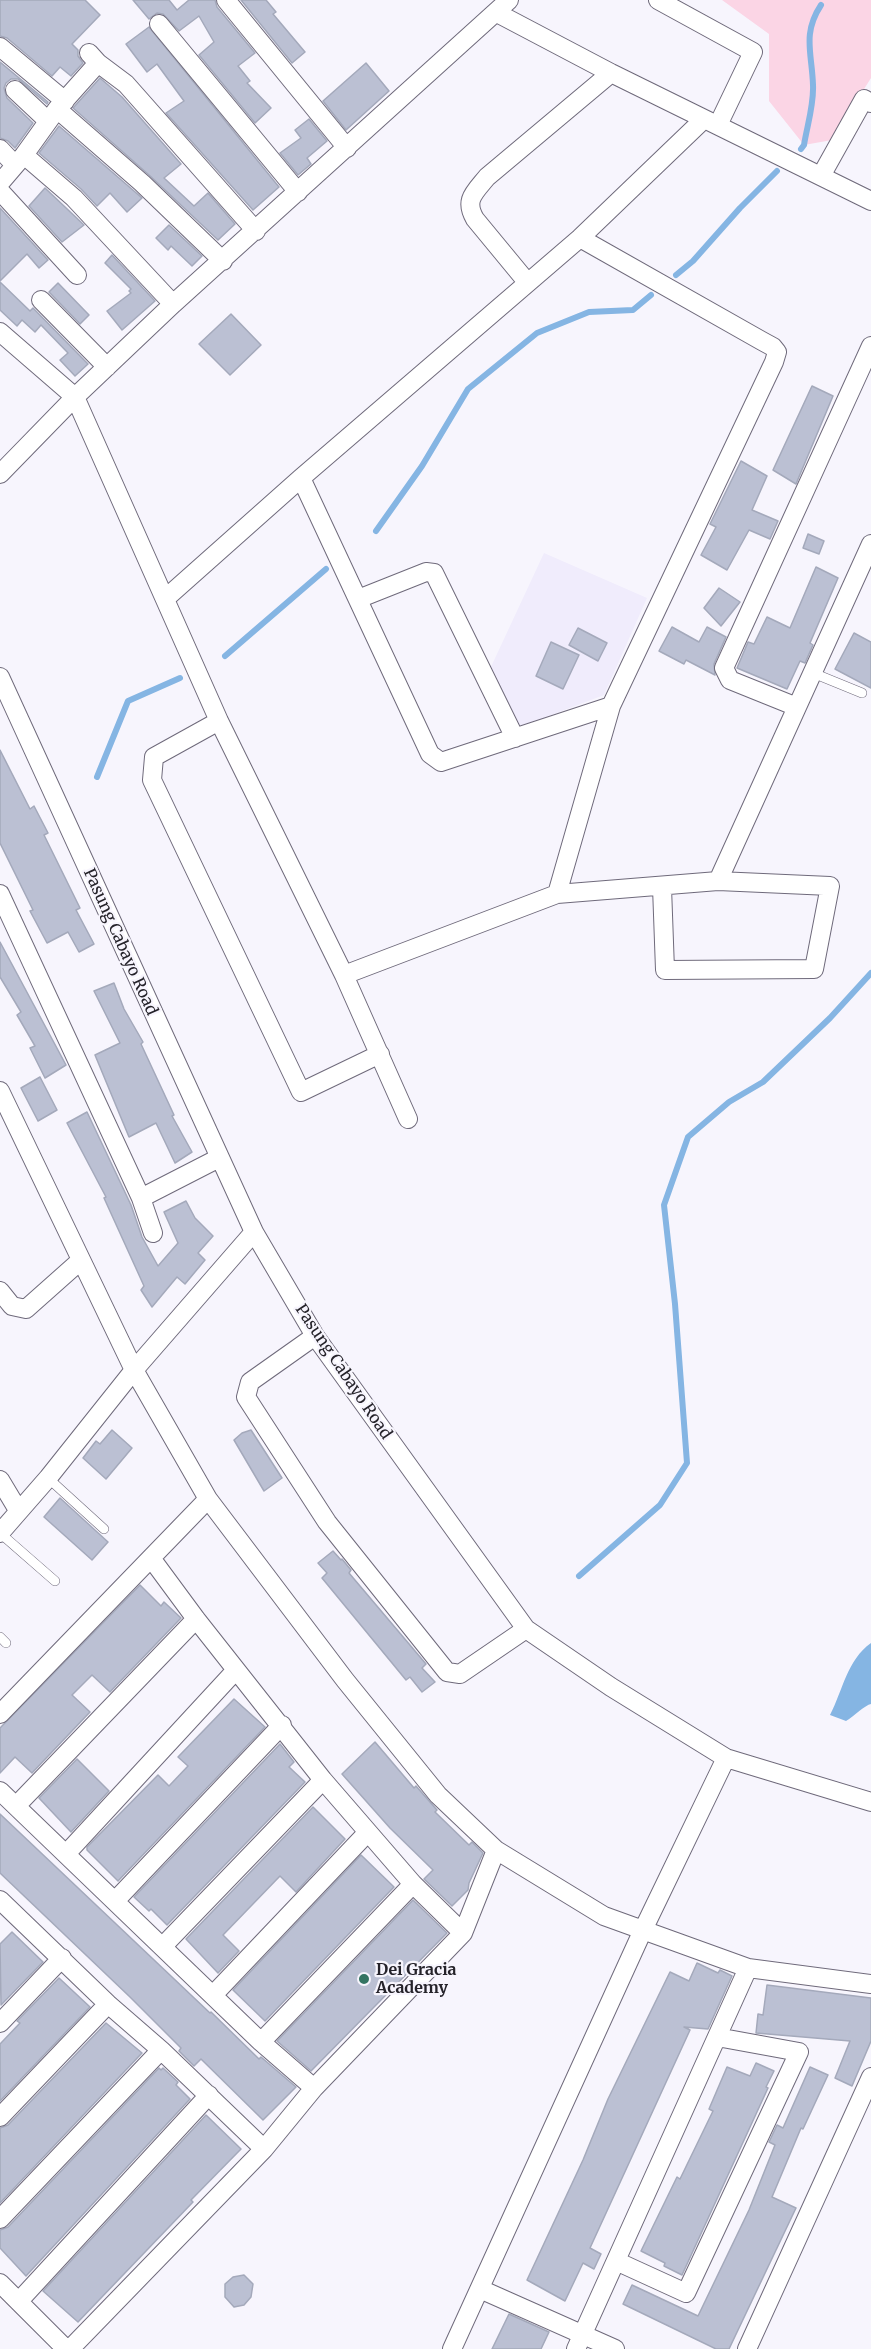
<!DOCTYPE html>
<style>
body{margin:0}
canvas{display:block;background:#f7f5fd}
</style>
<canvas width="871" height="2349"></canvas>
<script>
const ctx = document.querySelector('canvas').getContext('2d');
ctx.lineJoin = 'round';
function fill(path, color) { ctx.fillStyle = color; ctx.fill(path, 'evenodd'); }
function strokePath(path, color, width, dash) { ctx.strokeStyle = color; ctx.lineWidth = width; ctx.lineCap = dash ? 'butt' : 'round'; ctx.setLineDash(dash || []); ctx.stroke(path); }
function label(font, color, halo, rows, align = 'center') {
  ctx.font = font + ' Merriweather,serif'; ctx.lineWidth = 4.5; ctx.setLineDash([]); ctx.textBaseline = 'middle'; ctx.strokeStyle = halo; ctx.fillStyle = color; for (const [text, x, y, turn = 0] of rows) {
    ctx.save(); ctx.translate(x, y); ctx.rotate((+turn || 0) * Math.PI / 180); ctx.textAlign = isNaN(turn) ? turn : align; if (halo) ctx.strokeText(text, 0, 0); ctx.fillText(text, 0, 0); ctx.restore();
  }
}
fill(new Path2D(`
 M544 553 647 598 604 695 517 728 490 669Z`), '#f0ecfc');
fill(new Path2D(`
 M722 0H871V78L832 140 804 145 769 101V34Z`), '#fbd5e5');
fill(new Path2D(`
 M871 1643V1704C865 1705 854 1716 846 1721L830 1715C843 1690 847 1660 871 1643Z`), '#85b5e3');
strokePath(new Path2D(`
 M801 149 804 145C807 126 814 105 813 85 812 53 802 34 821 5
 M676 275 693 261 740 208 777 171
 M376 531 422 466 468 389 537 333 589 312 633 310 651 295
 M225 656 326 569
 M97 777 128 701 180 678
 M579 1576 660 1505 687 1463 675 1304 664 1205 688 1137 729 1102 763 1082 830 1018 871 973`), '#85b5e3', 6);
const building = new Path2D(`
 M0 0H85L100 15 72 44 78 50V56L83 63 71 76 60 67 52 76 7 38 0 36Z
 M133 0H169L177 10 189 0H215L217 7 255 53 238 66 250 81 247 83 271 108 255 123 199 55 214 42 199 16 179 31 163 14 157 13 149 19Z
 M241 0H266L276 12 273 14 305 52 292 63Z
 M149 27 279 187 253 210 166 113 184 101 157 64 147 72 126 44Z
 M0 62 48 102 47 104 18 79H11L6 83 4 88 7 98 33 123 15 148 8 141 0 138Z
 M366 63 389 91 346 130 323 101Z
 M100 78 122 97 181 164 164 178 194 206 208 193 235 224 218 240 149 175 73 108Z
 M309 119 327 141 307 158 311 164 298 175 280 153 301 138 295 130Z
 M59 126 134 191 142 198 127 212 110 193 97 206 81 189 39 153Z
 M45 188 84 225 62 242 29 206Z
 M0 208 48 260 39 268 27 254 0 281Z
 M169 225 202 256 192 266 171 246 168 250 156 238Z
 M112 255 155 301 122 330 107 311 131 293 129 291 131 289 105 263Z
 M0 282 30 311 33 308 88 364 75 376 60 360 68 353 41 325 35 332 22 320 17 326 0 310Z
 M58 283 89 315 80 324 49 292Z
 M231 314 261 345 230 375 199 344Z
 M812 386 833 396 796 484 773 470Z
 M741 461 767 476 752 510 778 521 770 539 749 530 727 570 701 555 716 527 710 524Z
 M808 534 824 541 819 554 803 548Z
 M816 567 838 578 810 643 813 645 805 663 800 661 787 689 737 668 748 642 754 644 767 617 790 628Z
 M719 588 740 602 721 626 704 608Z
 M672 627 699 642 707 627 726 637 714 664 715 675 686 660 684 664 659 651Z
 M578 628 607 643 598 661 569 645Z
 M854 633 871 642V688L835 669Z
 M551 642 579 655 563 689 536 676Z
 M0 750 30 809 34 806 48 833 44 835 80 908 76 910 94 944 79 952 68 932 47 943 30 911 33 910 0 843Z
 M0 942 66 1065 45 1078 30 1048 35 1046 17 1015 21 1012 0 977Z
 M114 983 124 1009 143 1042 141 1044 174 1115 172 1116 192 1152 175 1163 156 1123 129 1137 95 1055 120 1043 94 991Z
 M40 1077 57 1110 38 1121 21 1088Z
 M87 1112 131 1205 142 1237 158 1266 178 1243 164 1212 186 1201 195 1218 213 1236 198 1253 205 1260 185 1284 177 1277 152 1307 141 1290 144 1286 104 1198 106 1197 67 1123Z
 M112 1430 132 1448 106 1479 83 1458 96 1441 100 1444Z
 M251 1430 282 1478 264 1491 234 1440 242 1433Z
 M60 1498 108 1542 92 1560 44 1517Z
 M333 1551 341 1560 342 1559 351 1570 349 1573 426 1664 422 1668 435 1682 422 1692 410 1677 406 1680 322 1578 327 1573 318 1563Z
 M140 1585 161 1606 164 1602 181 1618 110 1692 92 1675 72 1695 90 1712 32 1773 15 1757 0 1773V1728Z
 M234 1699 265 1727 118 1881 87 1850V1847L158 1775 169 1786 188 1766 178 1757Z
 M375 1742 414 1788 416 1786 437 1810 435 1812 469 1845 472 1842 483 1853 469 1883 468 1890 452 1906 424 1879 433 1870 390 1828 342 1774Z
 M280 1744 294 1762 289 1767 305 1782 167 1925 151 1909 149 1911 134 1897Z
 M77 1759 109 1791 71 1832 39 1798Z
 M313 1807 345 1839 296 1892 280 1876 223 1935 239 1951 218 1973 186 1939Z
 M0 1814 210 2013 211 2012 259 2059 261 2057 296 2087 263 2120 201 2059 194 2066 179 2051 181 2048 130 1997 0 1873Z
 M361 1855 394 1887 265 2021 233 1990Z
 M413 1900 447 1933 311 2071 277 2041Z
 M12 1932 43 1962 1 2005 0 1944Z
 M697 1963 718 1973 720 1970 732 1976 708 2029 684 2027 690 2030 590 2248 601 2254 594 2269 583 2263 565 2301 527 2280 583 2160 608 2099 670 1972 689 1981Z
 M59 1978 90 2007 0 2101V2044L20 2023 17 2021Z
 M767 1985 871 1998V2041L852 2086 835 2078 850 2041 756 2033 758 2014 763 2015Z
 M106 2023 142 2053 0 2203V2128L8 2125Z
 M756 2063 774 2071 766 2087 768 2088 682 2275 664 2266 665 2263 641 2251 677 2177 680 2179 713 2111 709 2109 727 2067 750 2076Z
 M810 2067 828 2075 803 2129 801 2128 772 2197 796 2208 729 2349H716L623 2304 632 2285 698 2316 749 2210 775 2145 769 2142 777 2125 783 2128Z
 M159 2068 161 2070 163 2068 178 2082 176 2085 190 2099 26 2276 0 2248V2230L8 2227Z
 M206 2115 241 2149 191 2200 193 2202 78 2322 43 2291Z
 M244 2275 253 2284 251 2297 244 2305 234 2307 225 2297V2284L233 2277Z
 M509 2314 549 2332 541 2349H492Z`);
fill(building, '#bbc0d3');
strokePath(building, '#a4a9bb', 1.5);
const service = new Path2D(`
 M813 673 862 693
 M48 1478 104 1529
 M0 1533 55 1581
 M0 1637 6 1643`);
const minor = new Path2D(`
 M226 0 347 148
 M658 0 753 52 718 125
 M497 13 611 73 871 201
 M159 24 298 192
 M0 47 65 101
 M89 53 98 63 126 84 256 231
 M15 90 48 121
 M57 109 142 183 223 261
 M0 149 15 165
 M24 155 74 198 173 304
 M821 176 864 99 871 103
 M0 183 24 155 57 109 98 63
 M0 191 77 275
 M527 282 475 219C464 200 474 193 487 177L611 73
 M41 300 107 367
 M0 332 75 397 219 721 344 975 408 1119
 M0 474 75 397 173 304 509 0
 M301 478 430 754 441 762 611 706
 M166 598 301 478 580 238 704 119
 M358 599 426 572 434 573 515 738
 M0 677 254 1232 315 1336 526 1629 611 1687 726 1758 871 1802
 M797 707 730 680 724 668 871 346
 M219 721 154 757 152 780 301 1092 380 1054
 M718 881 871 544
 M0 894 141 1198 153 1233
 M557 894 611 706 774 362 777 352 773 347 762 341 580 238
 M344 975 557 894 718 881 830 886 814 969 665 970 662 887
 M0 1091 134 1370 208 1499 345 1680 438 1795 496 1850 604 1916 748 1968 871 1984
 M141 1198 219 1158
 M0 1291 12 1306 26 1309 80 1261
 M315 1336 250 1382 246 1397 327 1522 447 1672 460 1674 526 1629
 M0 1480 18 1510
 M0 1533 48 1478 134 1370 254 1232
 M151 1558 196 1619 323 1780 413 1884 463 1933
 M0 1714 208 1499
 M0 1791 261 2042 314 2088
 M16 1806 196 1619
 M66 1854 236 1670
 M0 1900 108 2004 161 2050 264 2149
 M115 1901 282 1725
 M163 1946 323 1780
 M214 1994 368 1832
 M0 2023 62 1958
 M261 2042 413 1884
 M0 2117 108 2004
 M0 2219 161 2050
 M616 2261 686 2293 799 2052 717 2037
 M0 2283 66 2349
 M480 2289 615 2349
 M19 2301 209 2095
 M70 2349 264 2149 314 2088 463 1933 496 1850
 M452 2349 643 1930 726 1758
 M576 2349 748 1968
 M747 2349 871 2077`);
strokePath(service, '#6f6a7b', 10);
strokePath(minor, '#6f6a7b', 20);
strokePath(service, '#fff', 9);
strokePath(minor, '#fff', 18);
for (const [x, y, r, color] of [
 [364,1979,6,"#347462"]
]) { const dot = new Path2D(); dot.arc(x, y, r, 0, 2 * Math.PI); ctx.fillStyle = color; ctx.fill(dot); strokePath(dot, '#f7f5fd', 2); }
label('16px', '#25232a', '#f7f5fd', [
 ["Pasung Cabayo Road",120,942,66],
 ["Pasung Cabayo Road",343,1372,56]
]);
label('bold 16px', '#25232a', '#f7f5fd', [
 ["Dei Gracia",376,1970],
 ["Academy",376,1988]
], 'left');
</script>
